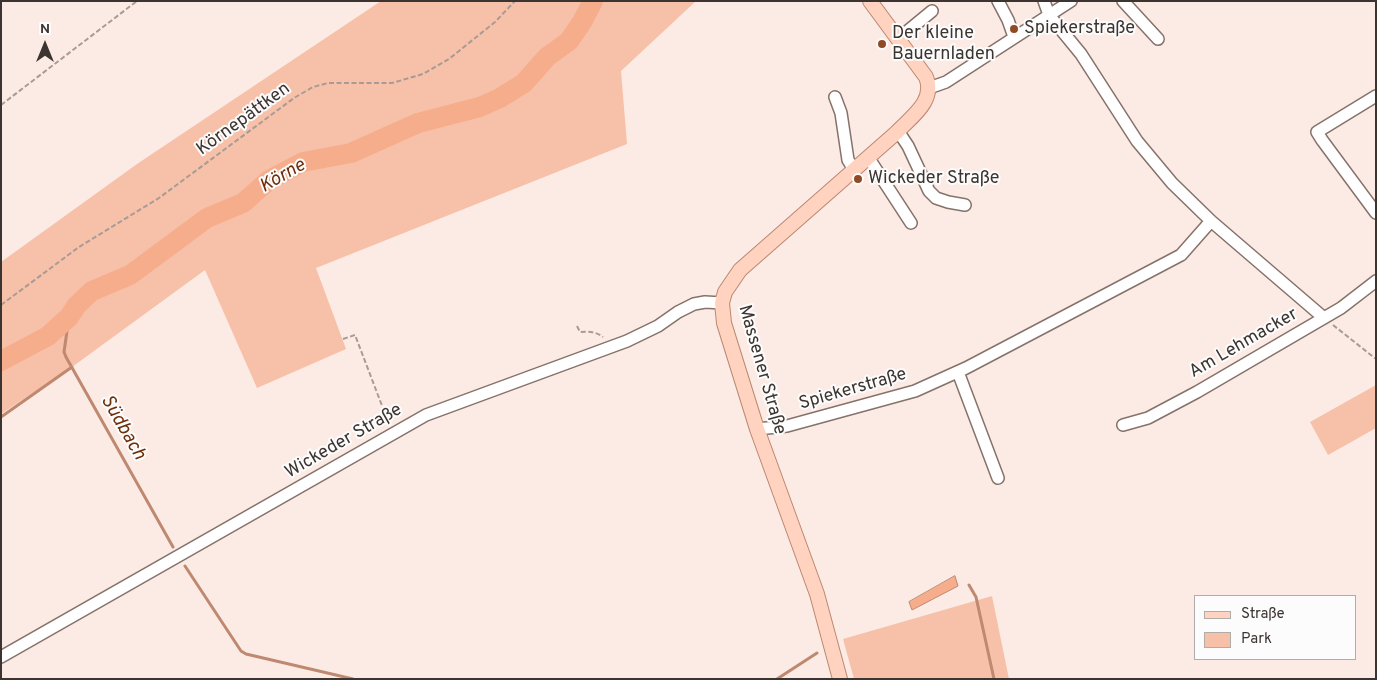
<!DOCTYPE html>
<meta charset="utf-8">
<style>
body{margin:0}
#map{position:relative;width:1377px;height:680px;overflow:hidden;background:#fcebe4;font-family:Overpass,sans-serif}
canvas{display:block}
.frame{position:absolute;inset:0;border:2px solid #3c3430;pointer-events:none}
.legend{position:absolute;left:1194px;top:595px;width:162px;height:65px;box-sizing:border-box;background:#fcfcfc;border:1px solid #afacaa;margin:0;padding:6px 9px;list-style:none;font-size:15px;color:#3c3430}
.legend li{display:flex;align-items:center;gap:10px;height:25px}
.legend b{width:25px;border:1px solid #afacaa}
.north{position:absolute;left:20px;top:20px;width:50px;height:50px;-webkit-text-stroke:4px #fcfcfc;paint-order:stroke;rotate:0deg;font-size:14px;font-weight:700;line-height:20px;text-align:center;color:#3c3430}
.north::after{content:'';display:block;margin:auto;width:18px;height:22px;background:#3c3430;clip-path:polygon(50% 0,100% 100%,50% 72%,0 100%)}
</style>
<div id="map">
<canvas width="1377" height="680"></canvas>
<div class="frame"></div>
<ul class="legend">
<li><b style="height:6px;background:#ffd3bf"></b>Straße</li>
<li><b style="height:14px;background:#f7c0a8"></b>Park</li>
</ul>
<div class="north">N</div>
</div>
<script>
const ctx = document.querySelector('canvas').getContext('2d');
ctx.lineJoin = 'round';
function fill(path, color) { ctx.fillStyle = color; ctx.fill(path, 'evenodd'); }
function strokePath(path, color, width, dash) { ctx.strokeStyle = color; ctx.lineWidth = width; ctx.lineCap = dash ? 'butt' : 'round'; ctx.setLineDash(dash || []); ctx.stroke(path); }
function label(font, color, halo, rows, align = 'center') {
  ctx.font = font + ' Overpass,sans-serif'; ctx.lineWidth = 4; ctx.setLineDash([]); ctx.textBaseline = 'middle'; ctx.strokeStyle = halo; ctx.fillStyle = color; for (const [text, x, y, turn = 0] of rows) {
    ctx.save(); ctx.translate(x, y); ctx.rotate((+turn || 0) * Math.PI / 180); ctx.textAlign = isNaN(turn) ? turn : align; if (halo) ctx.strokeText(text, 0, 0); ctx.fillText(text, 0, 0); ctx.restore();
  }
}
fill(new Path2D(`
 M381 1H696L621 71 627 144 316 268 346 349 257 388 205 270 72 367 1 414V262L137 164Z
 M1376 385V428L1328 455 1310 422Z
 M992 596 1009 679H854L843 639Z`), '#f7c0a8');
const water = new Path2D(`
 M955 576 958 586 912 610 909 602Z`);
fill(water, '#f6ad8c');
strokePath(water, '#be8970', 1);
strokePath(new Path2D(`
 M69 317 64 352 66 357 173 547
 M1 417 72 367
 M185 566 241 651 246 654 353 679
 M969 585 976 597 994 679
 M777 679 817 653`), '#be8970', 3);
strokePath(new Path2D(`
 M1 361 48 336 69 317 77 305 92 291 130 275 207 218 243 203 269 180 303 162 351 153 418 123 480 107 500 98 524 83 547 57 569 41 582 22 593 1`), '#f6ad8c', 20);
const minor = new Path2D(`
 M998 1 1008 20 1014 37
 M1044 1 1049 15 1081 54 1137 141 1172 183 1211 221 1324 318
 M1123 1 1158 39
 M898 39 932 11
 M929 88 946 82 1071 1
 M1376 96 1317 132 1322 140 1376 213
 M835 97 841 113 848 160 855 171
 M898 131 908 146 929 191 936 198 948 202 965 205
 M868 157 911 223
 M958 372 998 478
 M1123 425 1148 418 1197 392 1341 308 1376 281
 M757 429 787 426 904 394 915 391 966 368 1181 255 1211 221
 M1 657 426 415 627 341 658 326 678 312 694 304 705 302 722 303`);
const major = new Path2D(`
 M840 679 817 594 757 429 724 323 722 303 725 292 740 270 896 133C911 117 936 101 926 77L870 1`);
strokePath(minor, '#85726a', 14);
strokePath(major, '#bb8871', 16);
strokePath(new Path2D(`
 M1 105 137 1
 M1 305 79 247 159 198 294 98 313 87 328 83H392L423 74 449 59 495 22 515 1
 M1333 325 1376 359
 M577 326 580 332C588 331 597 332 603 337
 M343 339 355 335 389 424`), '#a89b95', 2, [5, 2.5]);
strokePath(minor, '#fff', 11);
strokePath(major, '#ffd3bf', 14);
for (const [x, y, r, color] of [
 [1014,29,5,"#914a26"],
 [882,44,5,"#914a26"],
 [858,179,5,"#914a26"]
]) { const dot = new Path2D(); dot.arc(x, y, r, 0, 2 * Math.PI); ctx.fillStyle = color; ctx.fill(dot); strokePath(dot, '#fcfcfc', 2); }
label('18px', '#3c3430', '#fcfcfc', [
 ["Spiekerstraße",1024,29],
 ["Der kleine",892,34],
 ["Bauernladen",892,55],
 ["Wickeder Straße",868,179]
], 'left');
label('18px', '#3c3430', '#fcfcfc', [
 ["Körnepättken",244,120,-36],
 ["Am Lehmacker",1244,344,-30],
 ["Massener Straße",761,370,74],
 ["Spiekerstraße",853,390,-16],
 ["Wickeder Straße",344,442,-30]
]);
label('italic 19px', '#6e2e09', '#fcfcfc', [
 ["Körne",283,177,-30],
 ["Südbach",122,428,60]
]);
</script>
